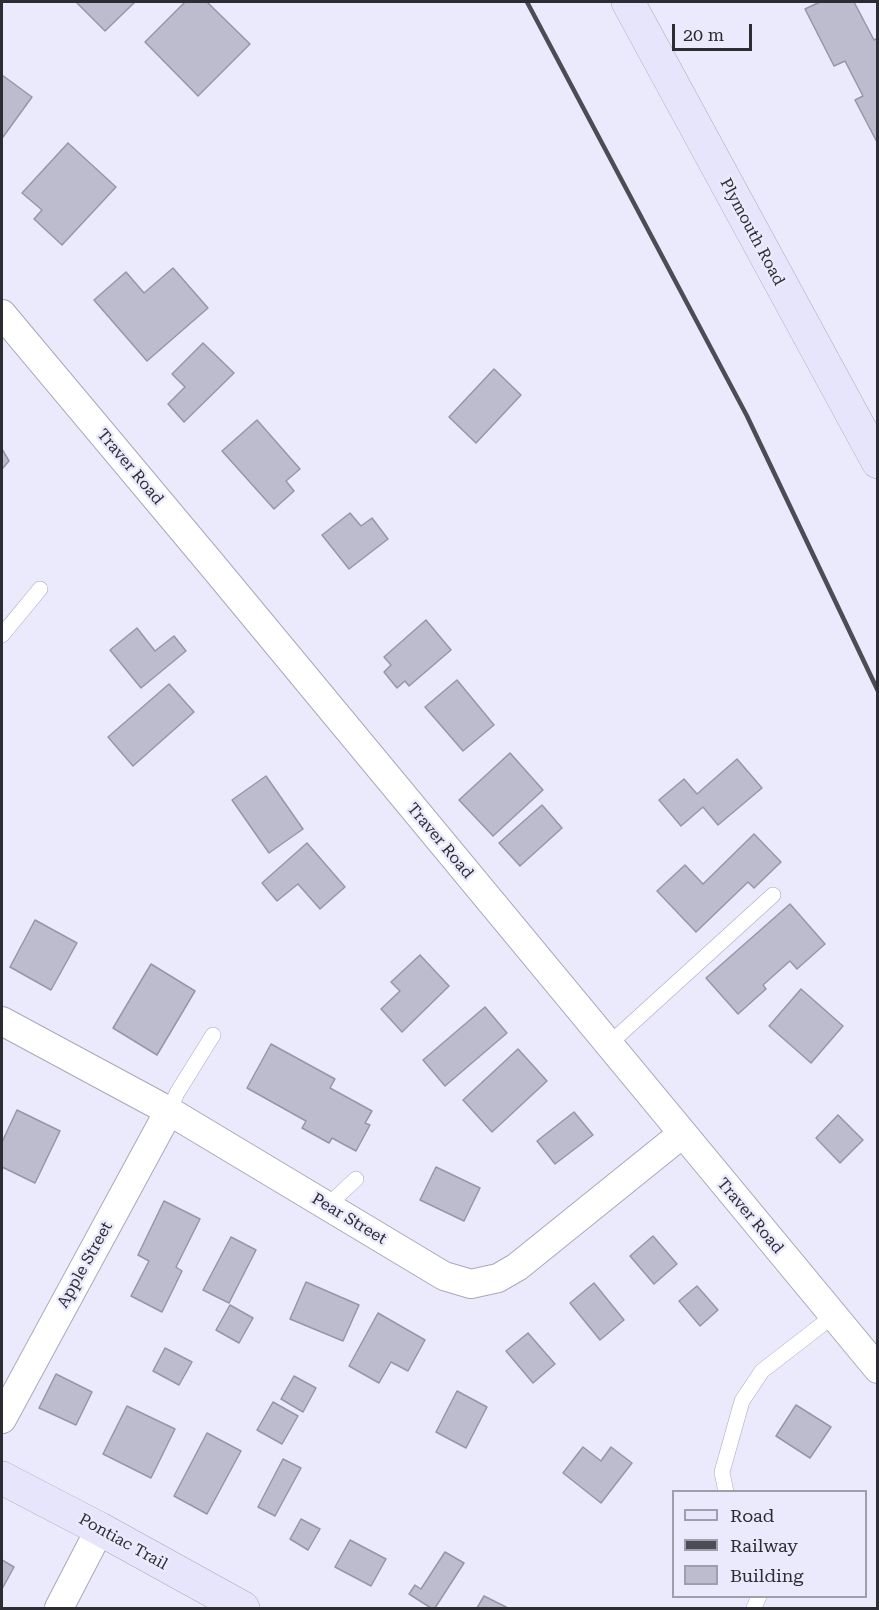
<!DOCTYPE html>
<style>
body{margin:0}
#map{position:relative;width:879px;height:1610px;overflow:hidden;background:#ebeafd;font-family:"Roboto Serif",serif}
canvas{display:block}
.frame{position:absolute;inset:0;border:3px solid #2c2c33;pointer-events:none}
.legend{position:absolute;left:672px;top:1490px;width:195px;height:108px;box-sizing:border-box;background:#ebeafd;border:2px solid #9f9eac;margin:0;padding:8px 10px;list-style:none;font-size:18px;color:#2c2c33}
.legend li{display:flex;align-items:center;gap:12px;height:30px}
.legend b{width:30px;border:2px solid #9f9eac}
.scale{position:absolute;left:672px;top:24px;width:80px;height:27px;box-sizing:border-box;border:3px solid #2c2c33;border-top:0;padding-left:8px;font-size:18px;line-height:21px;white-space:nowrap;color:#2c2c33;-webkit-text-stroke:4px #ebeafd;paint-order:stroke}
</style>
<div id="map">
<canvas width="879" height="1610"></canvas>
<div class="frame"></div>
<ul class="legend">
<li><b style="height:8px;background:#e7e5fc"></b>Road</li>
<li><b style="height:8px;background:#4d4c55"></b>Railway</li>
<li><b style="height:16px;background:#bdbcce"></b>Building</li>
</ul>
<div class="scale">20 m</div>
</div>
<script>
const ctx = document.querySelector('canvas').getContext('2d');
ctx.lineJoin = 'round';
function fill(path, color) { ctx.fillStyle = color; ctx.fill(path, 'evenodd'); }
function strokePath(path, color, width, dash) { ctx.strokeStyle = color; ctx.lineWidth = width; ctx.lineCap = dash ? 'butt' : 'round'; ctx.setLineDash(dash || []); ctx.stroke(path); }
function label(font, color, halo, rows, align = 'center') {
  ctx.font = font + ' "Roboto Serif",serif'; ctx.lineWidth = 5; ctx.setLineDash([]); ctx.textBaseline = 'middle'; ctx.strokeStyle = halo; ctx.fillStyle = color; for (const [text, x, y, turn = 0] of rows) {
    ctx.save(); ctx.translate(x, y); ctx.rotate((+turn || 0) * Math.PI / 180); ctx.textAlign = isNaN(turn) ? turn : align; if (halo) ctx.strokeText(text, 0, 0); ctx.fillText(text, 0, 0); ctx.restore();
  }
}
const building = new Path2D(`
 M76 2H135L105 31Z
 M185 2H207L250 44 198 96 145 42Z
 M820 2H854L874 40 878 38V144L855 100 863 96 845 61 834 66 805 9Z
 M2 75 32 97 3 137 2 136Z
 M68 143 116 187 62 245 34 219 42 210 22 193Z
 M173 268 208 308 147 361 94 300 126 272 144 293Z
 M203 343 234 373 184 422 168 404 185 387 172 374Z
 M494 369 521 395 476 443 449 417Z
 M257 420 300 469 286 481 294 491 274 509 222 451Z
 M2 449 9 461 2 469Z
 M350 513 361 526 372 518 388 539 349 569 322 535Z
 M426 620 451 650 409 686 405 681 397 688 384 672 391 665 384 657Z
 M137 628 155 651 174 636 186 651 141 688 110 650Z
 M457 680 494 725 463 751 425 707Z
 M169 684 194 712 133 766 108 737Z
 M510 753 543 790 493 836 459 800Z
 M737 759 762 788 718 825 703 807 681 826 659 800 684 779 697 794Z
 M266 776 303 829 269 853 232 800Z
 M542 805 562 828 520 866 499 843Z
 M754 834 781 862 754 888 748 882 696 932 657 891 685 865 703 884Z
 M307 843 345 887 320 909 298 884 277 901 262 883Z
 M790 904 825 944 797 969 790 961 763 985 766 989 738 1014 706 978Z
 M35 920 77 943 51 990 10 967Z
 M420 955 449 986 402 1032 381 1009 400 991 391 982Z
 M151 964 195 991 157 1055 113 1028Z
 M801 989 843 1026 811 1063 769 1026Z
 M485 1007 507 1033 445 1086 423 1060Z
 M271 1044 335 1079 330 1088 372 1111 365 1123 370 1125 356 1151 332 1138 329 1143 302 1128 306 1121 247 1088Z
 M518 1049 547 1081 492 1132 463 1100Z
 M17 1110 60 1131 35 1183 2 1167V1142Z
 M574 1112 593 1135 555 1164 537 1141Z
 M838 1115 863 1140 840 1163 816 1138Z
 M436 1167 480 1188 464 1221 420 1200Z
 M164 1201 200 1219 176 1267 182 1271 162 1312 131 1296 149 1261 138 1255Z
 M653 1236 677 1264 654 1284 630 1256Z
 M231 1237 256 1250 229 1303 203 1290Z
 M306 1282 359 1305 343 1341 290 1319Z
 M594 1283 624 1320 600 1340 570 1303Z
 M697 1286 718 1310 700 1326 679 1301Z
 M230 1305 253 1318 239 1343 216 1330Z
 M378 1313 425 1340 408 1371 391 1362 379 1383 349 1366Z
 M528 1333 555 1364 533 1383 506 1351Z
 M165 1348 192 1362 179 1385 153 1371Z
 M56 1374 92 1392 76 1425 39 1408Z
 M294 1376 316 1388 303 1412 281 1399Z
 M457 1391 487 1407 466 1448 436 1432Z
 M273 1402 298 1416 282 1444 257 1430Z
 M796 1405 831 1427 810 1458 776 1436Z
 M127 1406 175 1429 151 1478 103 1454Z
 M207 1433 241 1451 207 1514 174 1496Z
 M583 1447 601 1461 611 1447 632 1463 601 1503 563 1473Z
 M283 1459 301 1468 275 1516 258 1507Z
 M301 1519 320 1529 308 1550 290 1539Z
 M350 1540 386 1559 371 1586 335 1567Z
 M445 1552 464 1563 435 1608H431L409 1594 415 1585 421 1589Z
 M2 1560 14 1567 2 1589Z
 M484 1596 508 1608H477Z`);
fill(building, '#bdbcce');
strokePath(building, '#9796a7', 1.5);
const service = new Path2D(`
 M2 635 40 589
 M608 1045 773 895
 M169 1111 177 1093 213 1035
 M327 1206 356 1179
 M726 1492 722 1472 742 1401 762 1371 833 1316
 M754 1608 759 1596`);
const minor = new Path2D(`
 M2 314 213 566 878 1369
 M2 1021 169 1111 444 1276 471 1284 498 1278 517 1267 682 1134
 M2 1419 169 1111
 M59 1608 100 1529`);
const secondary = new Path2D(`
 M628 2 878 462
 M2 1478 100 1529 243 1608`);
strokePath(service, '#a9a8b9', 16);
strokePath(minor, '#a9a8b9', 30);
strokePath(secondary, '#a9a8b9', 34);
strokePath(service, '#fff', 15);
strokePath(minor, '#fff', 28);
strokePath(secondary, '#e7e5fc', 33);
strokePath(new Path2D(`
 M527 2 747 416 878 691`), '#4d4c55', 4.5);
label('16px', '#2c2c33', '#ebeafd', [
 ["Plymouth Road",752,232,62],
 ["Traver Road",130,467,50],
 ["Traver Road",440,841,50],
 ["Traver Road",750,1216,50],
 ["Pear Street",349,1219,31],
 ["Apple Street",85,1265,-61],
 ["Pontiac Trail",123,1542,29]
]);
</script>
